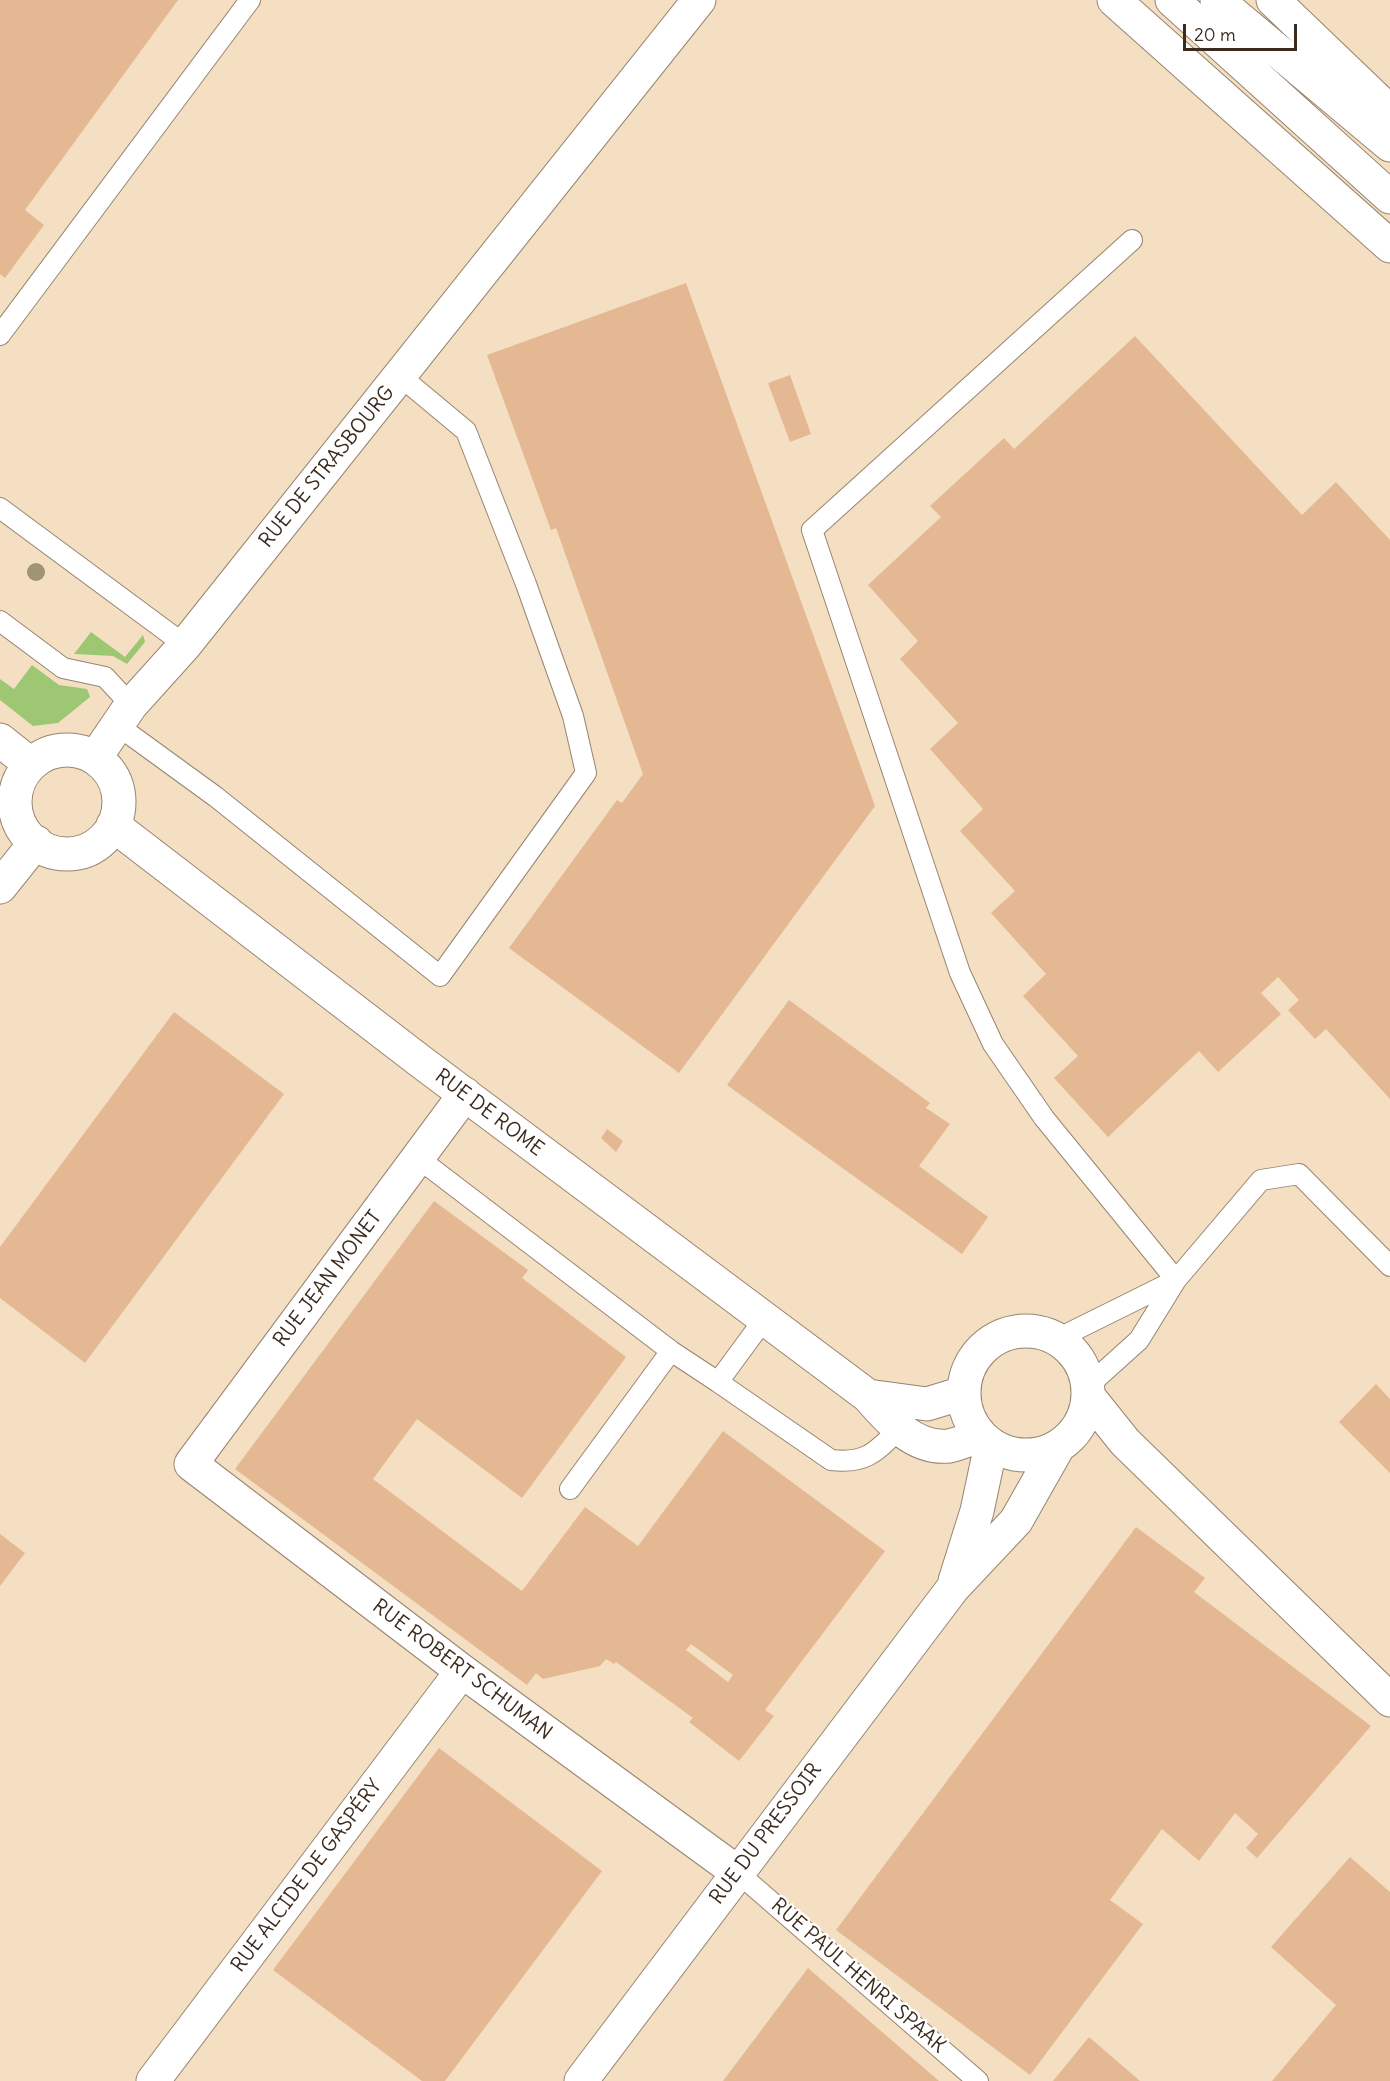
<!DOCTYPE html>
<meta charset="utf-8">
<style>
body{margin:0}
#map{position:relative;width:1390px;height:2081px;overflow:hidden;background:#f4dfc2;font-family:Delius,sans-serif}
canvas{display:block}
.scale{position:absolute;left:1183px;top:24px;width:114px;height:27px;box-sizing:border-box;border:3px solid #3b2a1e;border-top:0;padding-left:8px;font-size:18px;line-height:21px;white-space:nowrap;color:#3b2a1e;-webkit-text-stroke:4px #fff;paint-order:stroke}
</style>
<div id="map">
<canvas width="1390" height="2081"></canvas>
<div class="scale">20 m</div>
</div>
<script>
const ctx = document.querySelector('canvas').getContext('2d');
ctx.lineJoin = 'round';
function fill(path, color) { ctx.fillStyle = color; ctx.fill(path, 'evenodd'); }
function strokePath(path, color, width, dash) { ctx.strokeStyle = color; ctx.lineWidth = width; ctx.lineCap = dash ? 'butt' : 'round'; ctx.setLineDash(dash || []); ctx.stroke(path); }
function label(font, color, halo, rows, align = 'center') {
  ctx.font = font + ' Delius,sans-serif'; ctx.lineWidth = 5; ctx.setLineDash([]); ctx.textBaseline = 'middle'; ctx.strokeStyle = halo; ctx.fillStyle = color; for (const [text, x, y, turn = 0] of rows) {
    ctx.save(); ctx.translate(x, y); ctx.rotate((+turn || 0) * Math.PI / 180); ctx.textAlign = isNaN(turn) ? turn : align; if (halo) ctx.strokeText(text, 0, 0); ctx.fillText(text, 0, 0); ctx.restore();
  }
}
fill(new Path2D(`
 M91 632 125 657 143 635 145 642 127 664 113 656 74 654Z
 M32 665 59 685 87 689 90 697 58 723 33 726 0 700V679L14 689Z`), '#9ec773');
fill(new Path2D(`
 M0 0H178L25 210 44 225 5 278 0 274Z
 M686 283 875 806 679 1073 509 948 617 800 622 803 643 774 556 528 551 530 487 355Z
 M1135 336 1302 515 1336 482 1390 540V1099L1326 1029 1315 1039 1288 1010 1299 1000 1278 977 1261 993 1281 1014 1218 1072 1199 1051 1108 1137 1054 1078 1078 1056 1023 996 1046 974 991 913 1015 891 960 831 983 809 930 749 958 723 900 659 918 641 868 585 941 517 930 506 1004 438 1014 449Z
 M790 375 811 434 790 442 768 383Z
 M789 1000 930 1103 926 1108 950 1124 919 1166 988 1217 962 1254 727 1085Z
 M174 1012 284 1094 85 1363 0 1298V1247Z
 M607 1129 623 1141 616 1152 601 1138Z
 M434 1201 528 1270 522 1278 626 1357 522 1498 417 1419 373 1479 522 1591 585 1507 638 1546 723 1431 885 1551 765 1710 774 1716 739 1761 689 1722 693 1718 616 1662 614 1664 606 1659 600 1666 543 1679 536 1673 527 1685 235 1469ZM691 1644 733 1675 728 1682 686 1650Z
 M1376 1384 1390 1399V1473L1339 1422Z
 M1136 1527 1205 1578 1194 1592 1371 1726 1257 1858 1246 1848 1258 1834 1235 1813 1199 1861 1162 1829 1110 1900 1143 1924 1030 2075 836 1930Z
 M0 1534 25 1553 0 1586Z
 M439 1748 602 1871 445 2081H422L273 1970Z
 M1350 1857 1390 1892V2081H1272L1336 2005 1271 1947Z
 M808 1968 939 2081H723Z
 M1089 2037 1140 2081H1053Z`), '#e4b892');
const lane = new Path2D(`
 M1132 240 812 530 960 973 993 1044 1044 1118 1176 1280
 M0 335 250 0
 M0 508 185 645
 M0 621 63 668 105 677 131 705
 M117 725 216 797 440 976 586 773 573 716 526 584 466 431 400 376
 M418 1158 671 1351 718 1382 765 1318
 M1057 1339 1176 1280
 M718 1382 831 1460C865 1464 875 1453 898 1430
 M1088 1386 1139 1340 1176 1280 1261 1180 1299 1174 1390 1266
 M570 1489 671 1351
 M737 1872 978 2081`);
const street = new Path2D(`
 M0 740 30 764
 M15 802a52 52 0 1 1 104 0a52 52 0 1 1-104 0Z
 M95 758 131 705 185 645 699 0
 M113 825 420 1061 868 1396C888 1419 914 1450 949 1446 959 1444 970 1439 980 1436
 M0 887 36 842
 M465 1094 191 1464 462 1671 737 1872
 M964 1393a62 62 0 1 1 124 0a62 62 0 1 1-124 0Z
 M868 1396 927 1404 963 1393
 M1089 1397 1125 1442 1390 1700
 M955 1581 977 1511 991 1445
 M153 2081 462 1671
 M581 2081 953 1588 1016 1521 1058 1447`);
const primary = new Path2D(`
 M1114 0 1390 246
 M1172 0 1390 197
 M1217 0 1390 145
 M1273 0 1390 112`);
strokePath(lane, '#988470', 22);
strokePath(street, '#988470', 35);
strokePath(primary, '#988470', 35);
strokePath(lane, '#fff', 20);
strokePath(street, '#fff', 33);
strokePath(primary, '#fff', 33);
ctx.fillStyle = '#9f9576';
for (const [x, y] of [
 [36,572]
]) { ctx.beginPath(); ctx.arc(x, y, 9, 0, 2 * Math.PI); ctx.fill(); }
label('20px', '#3b2a1e', '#fff', [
 ["RUE DE STRASBOURG",327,467,-51],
 ["RUE DE ROME",489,1113,37],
 ["RUE JEAN MONET",328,1279,-53],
 ["RUE ROBERT SCHUMAN",462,1670,37],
 ["RUE DU PRESSOIR",766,1834,-53],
 ["RUE ALCIDE DE GASPÉRY",307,1876,-53],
 ["RUE PAUL HENRI SPAAK",858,1976,41]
]);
</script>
